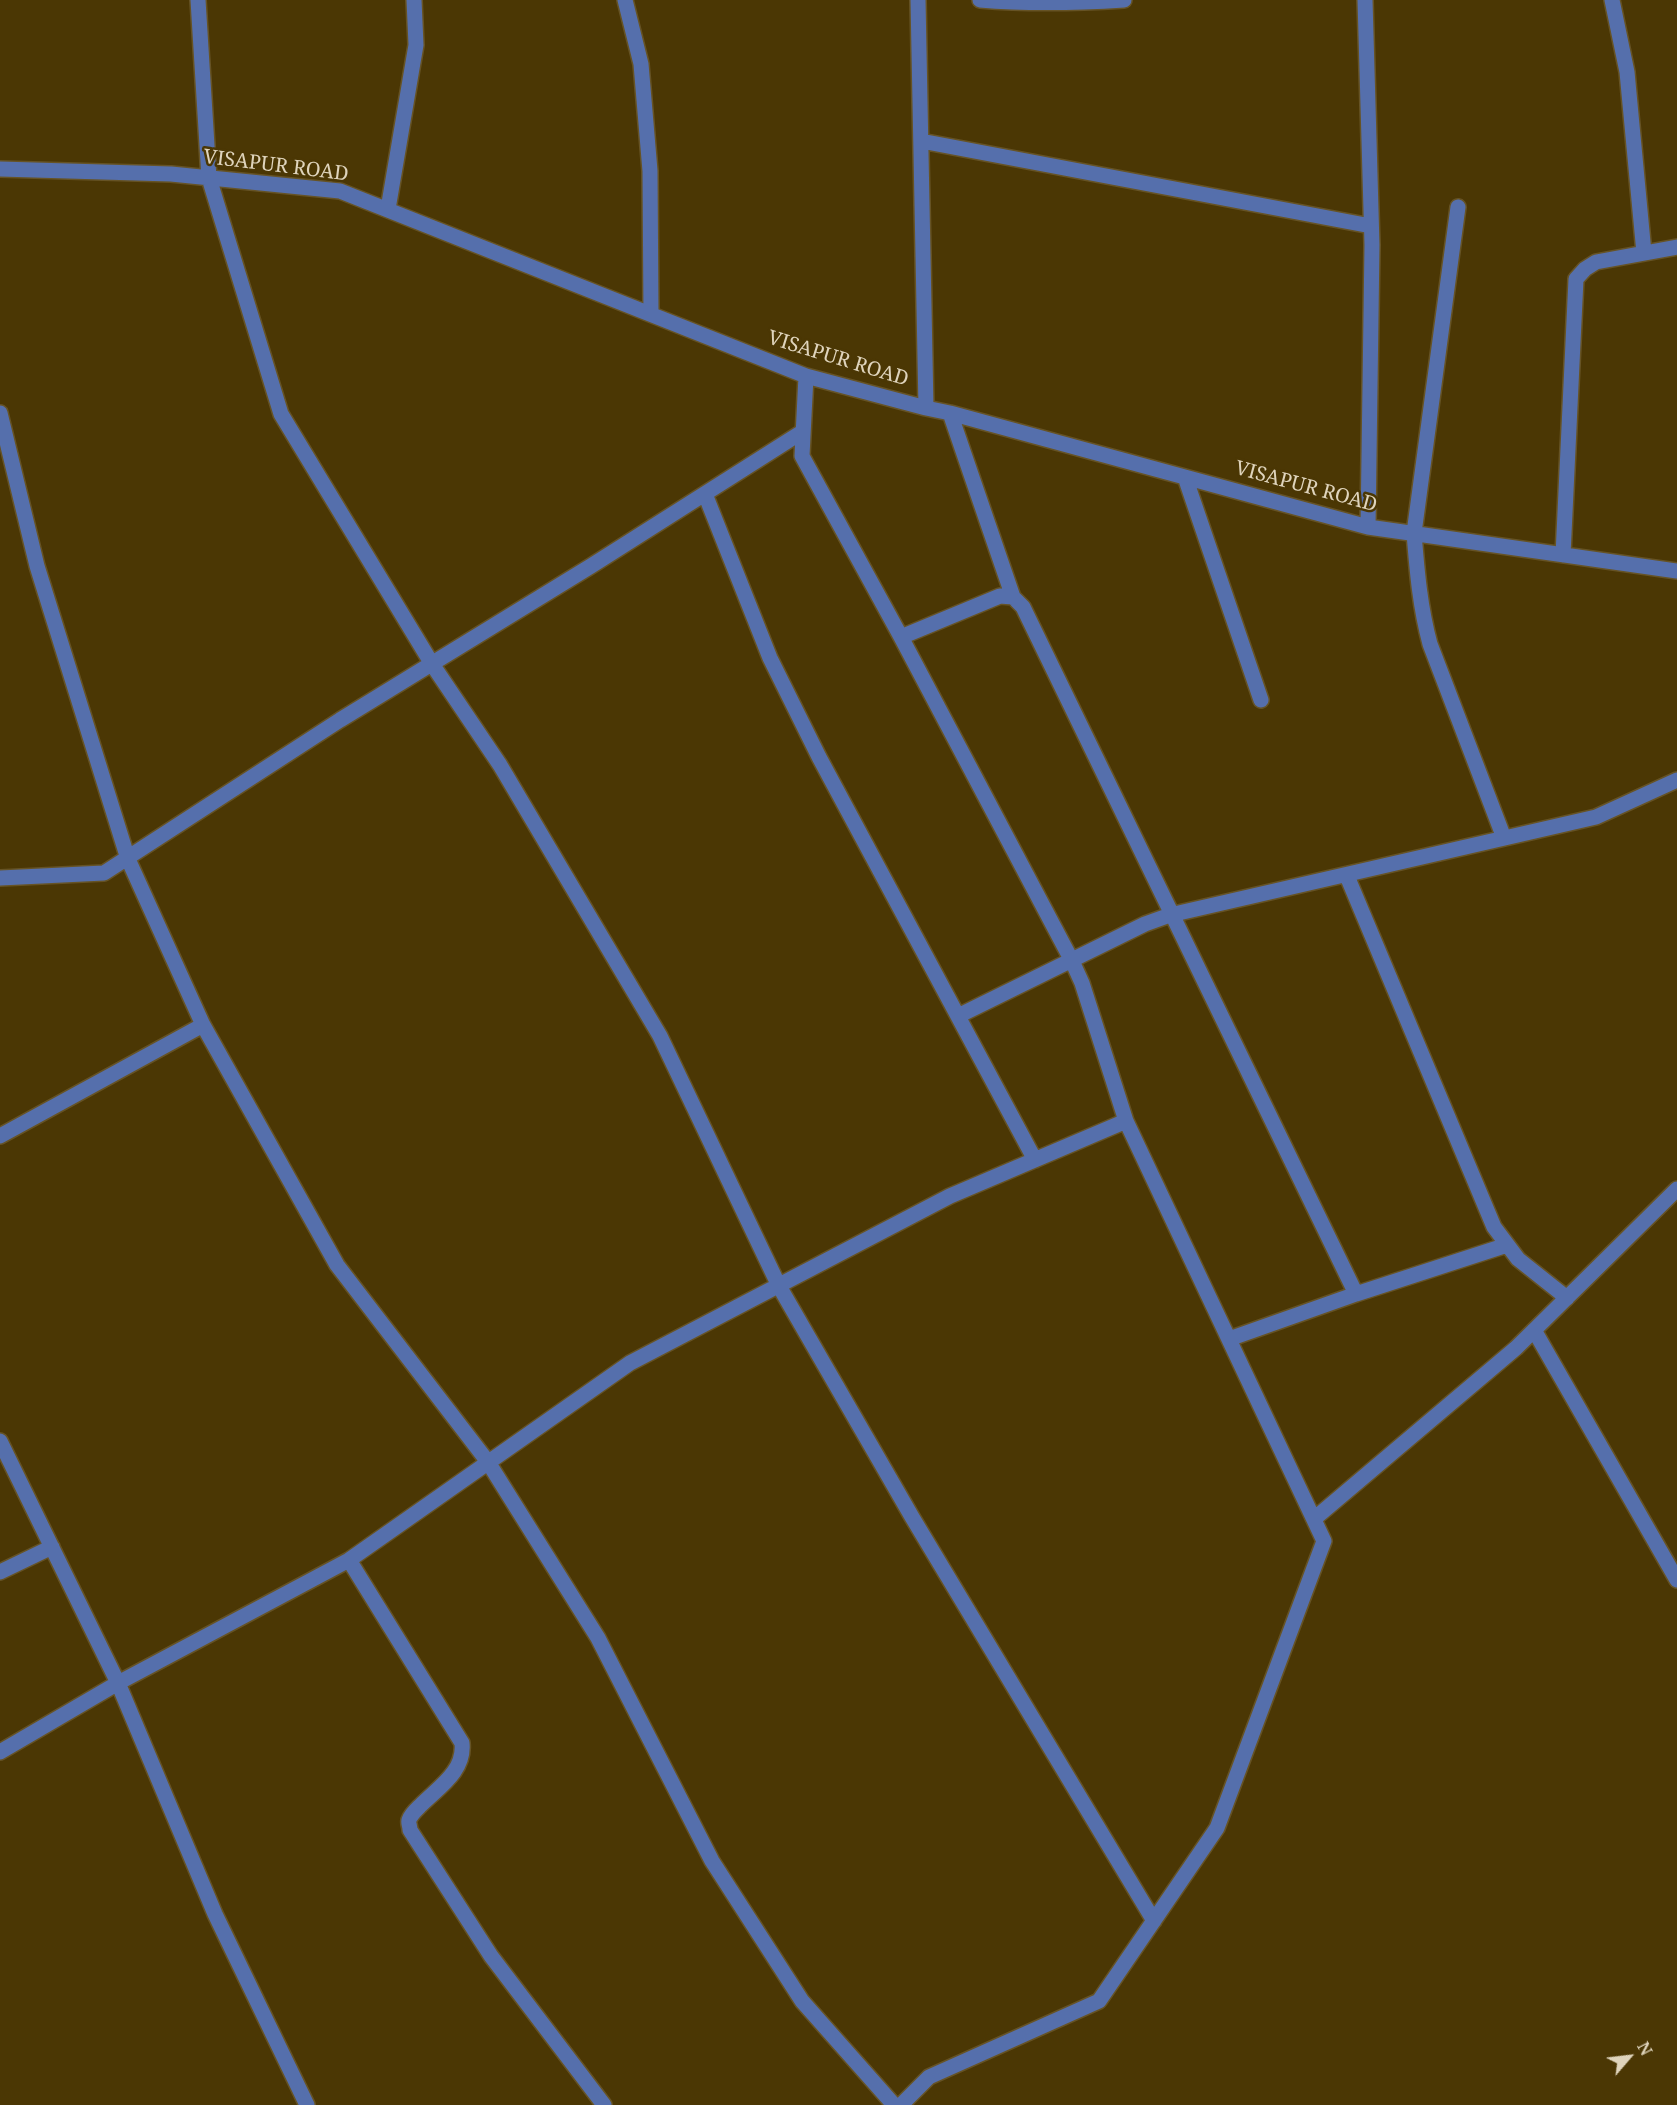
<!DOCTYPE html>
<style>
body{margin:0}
#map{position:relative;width:1677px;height:2105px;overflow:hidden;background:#4b3704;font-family:"Noto Serif",serif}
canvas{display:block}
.north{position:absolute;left:1599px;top:2027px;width:60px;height:60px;-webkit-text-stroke:4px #4b3704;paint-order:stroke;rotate:62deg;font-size:16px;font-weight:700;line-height:24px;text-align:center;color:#dfd4bc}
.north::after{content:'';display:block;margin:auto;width:21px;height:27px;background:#dfd4bc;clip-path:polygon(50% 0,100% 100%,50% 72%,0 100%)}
</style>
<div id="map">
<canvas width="1677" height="2105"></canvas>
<div class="north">N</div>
</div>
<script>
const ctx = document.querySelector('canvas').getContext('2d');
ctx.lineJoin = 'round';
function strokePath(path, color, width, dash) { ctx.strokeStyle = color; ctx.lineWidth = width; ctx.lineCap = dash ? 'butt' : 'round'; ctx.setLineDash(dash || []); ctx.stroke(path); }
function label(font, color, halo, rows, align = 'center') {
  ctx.font = font + ' "Noto Serif",serif'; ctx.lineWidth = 5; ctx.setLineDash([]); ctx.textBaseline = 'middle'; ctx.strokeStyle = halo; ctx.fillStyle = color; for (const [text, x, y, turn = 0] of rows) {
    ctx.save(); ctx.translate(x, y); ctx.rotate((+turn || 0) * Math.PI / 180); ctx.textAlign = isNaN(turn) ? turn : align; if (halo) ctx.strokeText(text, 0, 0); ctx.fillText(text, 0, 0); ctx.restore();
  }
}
const minor = new Path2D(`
 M198 0 209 178 281 414 432 664 500 765 660 1036 779 1286 912 1517 1154 1921
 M625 0 641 64 650 171 651 314
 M918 0 926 408
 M980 0C1028 4 1076 3 1124 0
 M1365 0 1372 245 1368 527
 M1612 0 1627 72 1644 253
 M921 141 1371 226
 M0 169 171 174 340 191 806 376 926 408 950 413 1368 527 1677 571
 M1458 207 1414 533C1417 571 1420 607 1430 644L1504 838
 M388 209 416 45 414 0
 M0 413 37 566 128 859 203 1025 337 1265 488 1462 598 1638 712 1861 802 2001 894 2105
 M950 413 1013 597
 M1185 477 1261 700
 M705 494 770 658 819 757 1035 1160
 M1563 555 1576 279 1585 269 1596 262 1677 247
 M901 637 1000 596 1013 597 1023 607 1356 1294
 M1347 876 1494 1227 1518 1259 1567 1298
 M0 878 104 873 340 720 591 566 802 432
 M958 1016 1145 924 1170 915 1596 817 1677 780
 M0 1136 203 1025
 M1534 1330 1677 1580
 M1229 1339 1356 1294 1507 1245
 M0 1441 118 1683 215 1914 307 2105
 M1314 1519 1516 1348 1677 1189
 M349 1560 462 1743C465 1771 439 1787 421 1805 417 1809 411 1814 409 1820 408 1823 410 1826 410 1830L491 1956 604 2105
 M0 1572 52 1547
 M0 1752 118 1683 349 1560 630 1363 950 1196 1126 1121 1082 983 1072 961 901 637 802 456 806 376
 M901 2105 929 2077 1099 2001 1217 1828 1324 1541 1126 1121`);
strokePath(minor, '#665325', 18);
strokePath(minor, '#556fac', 15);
label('20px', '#dfd4bc', '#4b3704', [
 ["VISAPUR ROAD",276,166,7],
 ["VISAPUR ROAD",838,359,17],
 ["VISAPUR ROAD",1306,487,15]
]);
</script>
